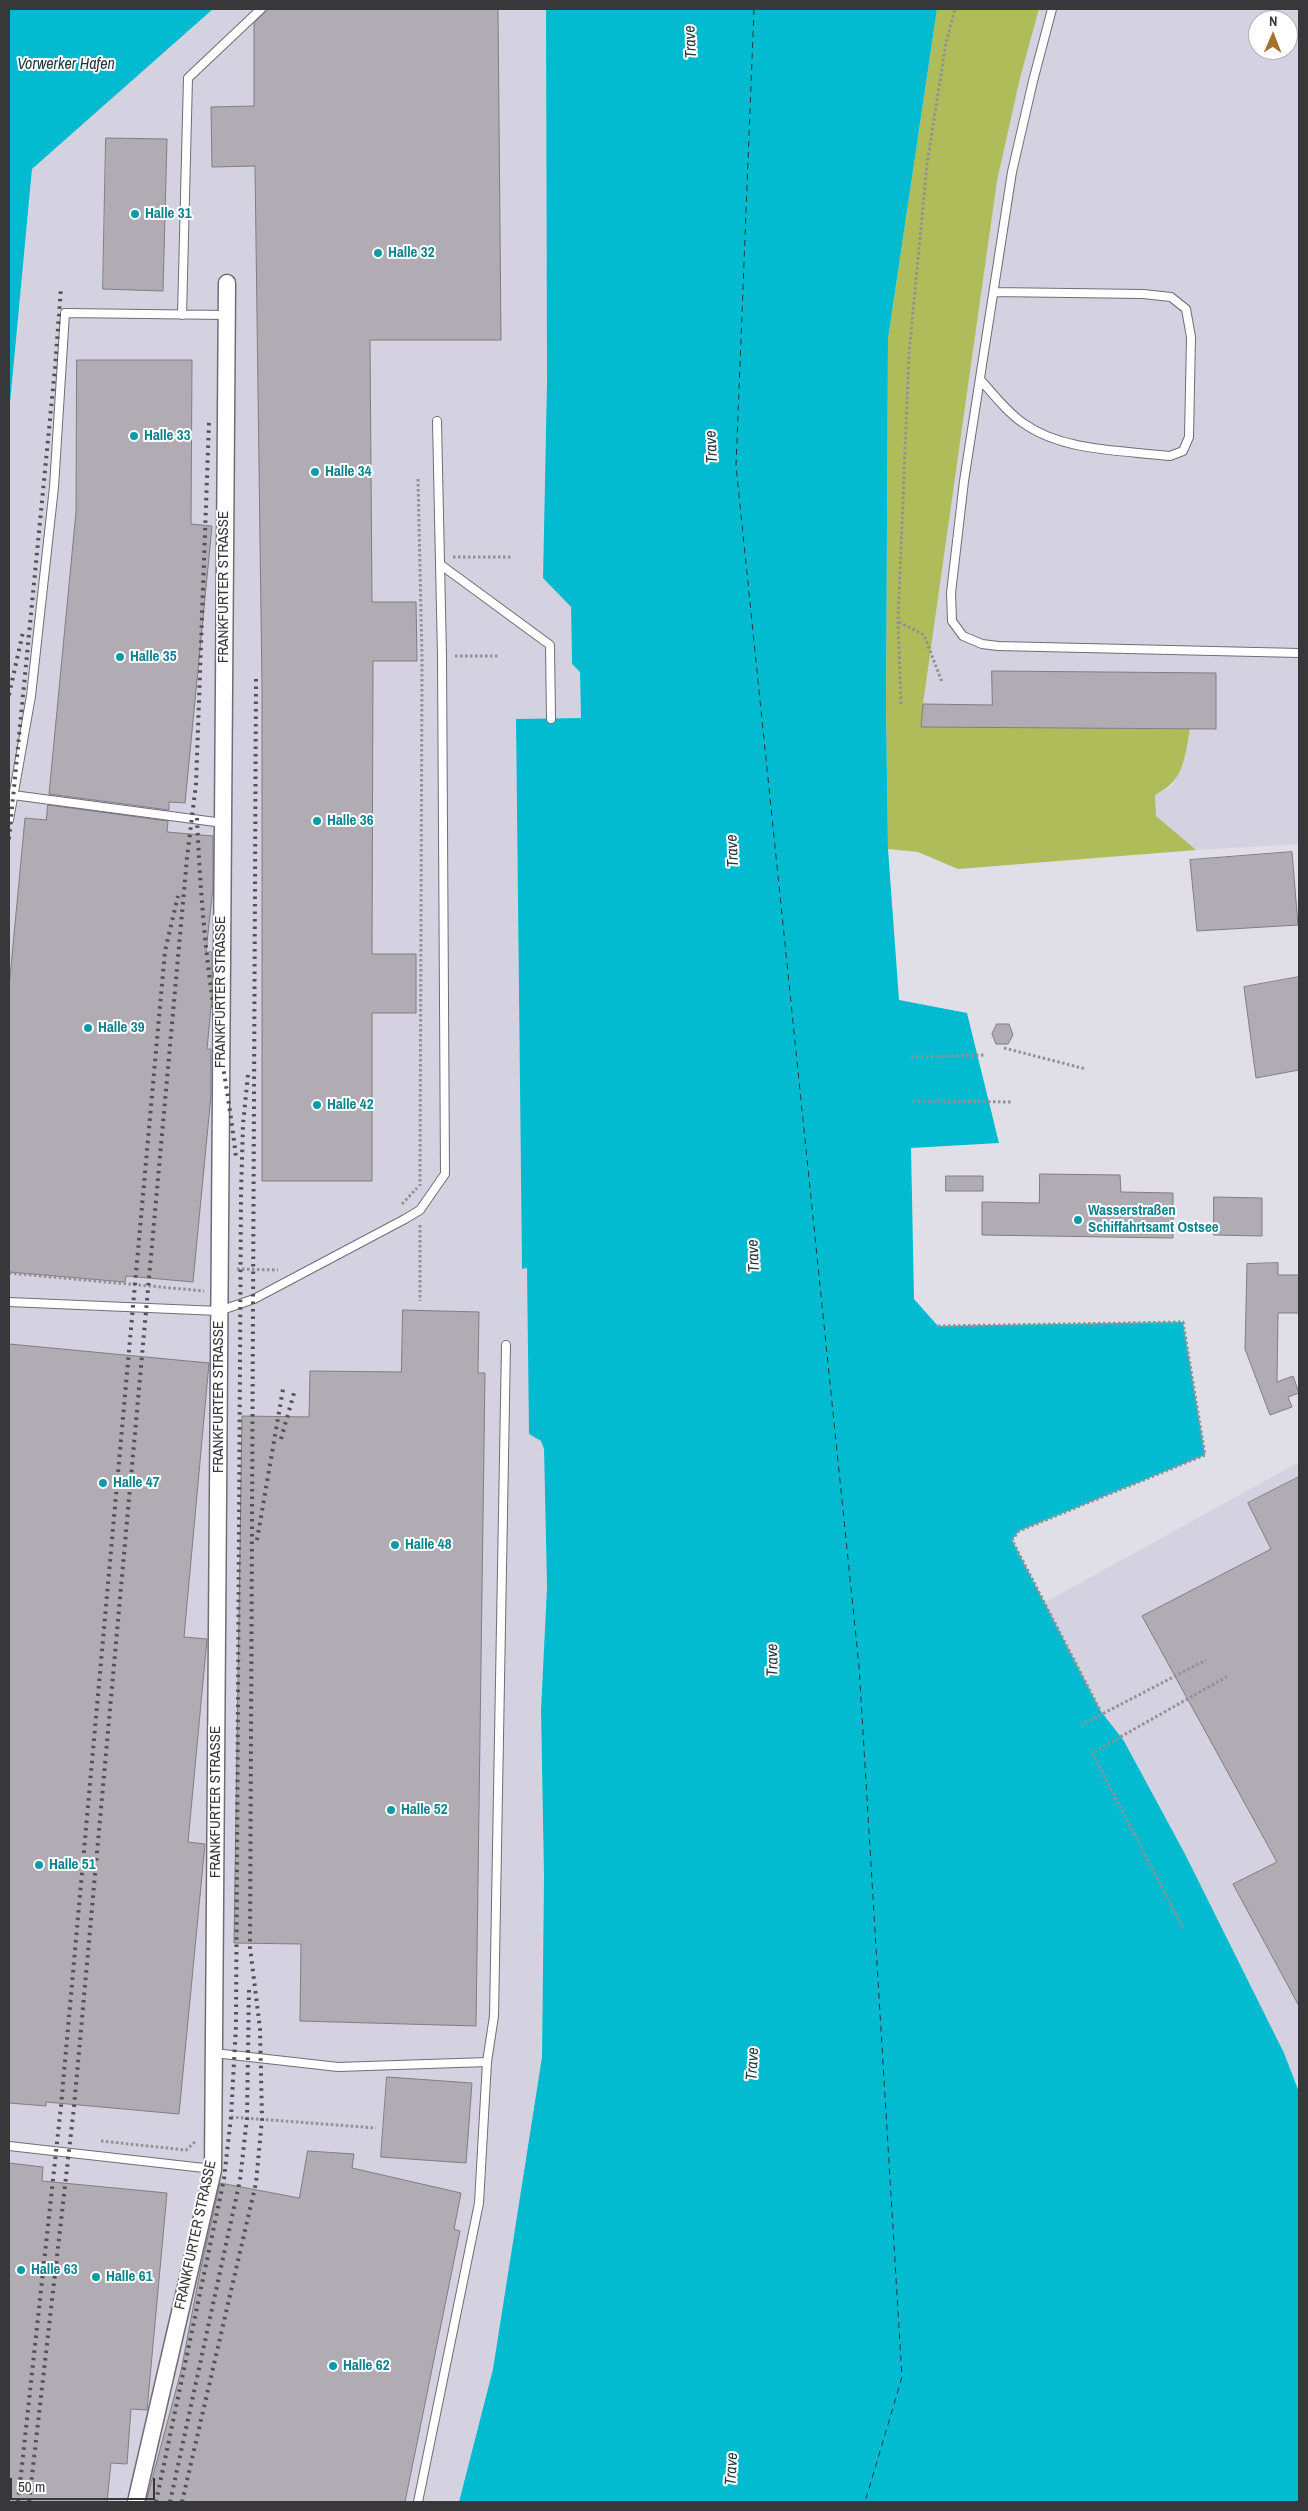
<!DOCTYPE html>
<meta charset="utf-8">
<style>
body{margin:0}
#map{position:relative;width:1308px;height:2511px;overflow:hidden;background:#e0dee6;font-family:"Archivo Narrow",sans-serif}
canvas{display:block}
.frame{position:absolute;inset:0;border:10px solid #38373a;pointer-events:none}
.north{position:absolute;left:1248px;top:10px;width:50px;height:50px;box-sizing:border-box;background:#fff;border:1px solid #afafb0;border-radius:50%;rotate:1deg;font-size:14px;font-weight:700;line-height:20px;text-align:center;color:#38373a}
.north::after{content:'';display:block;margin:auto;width:18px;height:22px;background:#a8702e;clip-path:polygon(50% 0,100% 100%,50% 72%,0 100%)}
.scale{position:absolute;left:10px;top:2478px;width:145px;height:22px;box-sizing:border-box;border:2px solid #38373a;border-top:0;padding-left:6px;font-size:15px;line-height:18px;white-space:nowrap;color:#38373a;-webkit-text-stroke:4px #fff;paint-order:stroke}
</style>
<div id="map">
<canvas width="1308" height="2511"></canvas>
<div class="frame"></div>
<div class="north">N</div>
<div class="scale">50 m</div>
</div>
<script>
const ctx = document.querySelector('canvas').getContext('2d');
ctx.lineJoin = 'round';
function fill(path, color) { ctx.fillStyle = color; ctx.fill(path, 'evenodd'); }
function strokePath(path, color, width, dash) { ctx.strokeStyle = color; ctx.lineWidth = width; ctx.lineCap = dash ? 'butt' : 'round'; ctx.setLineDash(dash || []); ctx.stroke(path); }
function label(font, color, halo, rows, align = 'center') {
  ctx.font = font + ' "Archivo Narrow",sans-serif'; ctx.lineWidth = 4; ctx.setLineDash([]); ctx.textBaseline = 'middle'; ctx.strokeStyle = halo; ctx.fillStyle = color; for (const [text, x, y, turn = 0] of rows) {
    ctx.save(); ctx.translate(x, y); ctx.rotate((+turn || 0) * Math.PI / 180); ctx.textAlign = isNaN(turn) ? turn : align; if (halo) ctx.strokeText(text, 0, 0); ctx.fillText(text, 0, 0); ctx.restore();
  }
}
fill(new Path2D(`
 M213 9H546L547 382 543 578 571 607 572 664 580 672 581 718 516 719 522 1269 527 1268 536 1436 541 1441 544 1449 547 1587 541 1710 544 1877 542 2057 493 2369 459 2502H9V414L32 169Z
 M1039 9H1299V844L1196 850 1156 817 1155 795 1171 787 1182 767 1189 729 921 727 923 704 997 181 1020 78ZM1258 20H1288V50H1258Z
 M1299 1462V2092L1284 2053 1185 1854 1124 1741 1100 1710 1044 1603Z`), '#d4d1e0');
fill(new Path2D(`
 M937 9H1039L1020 78 997 181 923 704 921 726 1190 729C1184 759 1185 780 1155 795L1156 816 1196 850 958 869 918 852 888 849 886 709 888 339Z`), '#afbc5a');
fill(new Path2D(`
 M9 9H213L32 169 9 414Z
 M546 9H937L888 339 886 709 888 849 899 1000 967 1013 999 1143 911 1148 914 1299 938 1326 1183 1322 1205 1455 1019 1531 1012 1540 1100 1710 1124 1741 1185 1854 1284 2053 1299 2092V2502H459L493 2369 542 2057 544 1877 541 1710 547 1587 544 1449 541 1441 529 1434 527 1268 522 1269 516 719 581 718 580 672 572 664 571 607 543 578 547 382Z`), '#03bbd0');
strokePath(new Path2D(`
 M754 9 736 466 859 1666 902 2377 865 2502`), '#21393d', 1, [6, 5]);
const building = new Path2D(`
 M269 9H498L501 340H370L372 602H416L417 661H373L372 954H416V1013H372V1181H262V688L255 166 212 167 211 107 254 106V23Z
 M106 138 167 139 163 291 103 289Z
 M77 360H192L191 524 212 526 185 803 169 802V810L49 794 76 512Z
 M992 671 1216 673V729L921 727 923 704 992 705Z
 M48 805 168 821 167 832 213 836V887L206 952H212V997L207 1049H211V1095L193 1282 126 1276 125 1282 9 1272V988L25 818 46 820Z
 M1292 852 1298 925 1197 931 1190 860Z
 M1299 977V1070L1256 1078 1244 987Z
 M997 1024H1009L1013 1035 1008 1044H996L992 1034Z
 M1040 1174 1120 1175 1121 1192 1173 1193V1238L982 1235V1202L1039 1203Z
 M946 1176H983V1191H946Z
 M1214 1197 1262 1198V1236L1214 1235Z
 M1278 1263V1275H1299V1313H1278L1277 1382 1293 1376 1299 1393 1288 1397 1292 1407 1270 1415 1245 1349 1247 1264Z
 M403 1310 479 1312 478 1373H485L476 2026 300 2021 301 1944 234 1943 242 1416 309 1417 310 1371 401 1372Z
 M9 1344 209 1363 184 1637 207 1639 188 1842 205 1844 179 2114 46 2102V2106L9 2103Z
 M1299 1477V2006L1233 1884 1277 1862 1142 1616 1271 1549 1248 1503Z
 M387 2077 472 2083 466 2163 381 2157Z
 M308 2151 354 2154 352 2168 461 2193 454 2229 460 2231 405 2502H146L181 2371 200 2272 220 2183 299 2198Z
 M9 2163 43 2167 42 2181 167 2193 147 2410 131 2409 127 2464 111 2463 107 2502H9Z`);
fill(building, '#b1acb3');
strokePath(building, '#817d83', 1);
const service = new Path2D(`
 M1052 9 1033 81 1012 172 964 481 951 593 952 621 963 636 982 644 998 646 1299 653
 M182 315 188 78 261 9
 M980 379C993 394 1007 412 1023 423 1064 452 1121 450 1170 456L1183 451 1189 437 1191 337 1186 309 1171 297 1143 294 994 292
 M441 565 550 645 551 719
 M13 795 223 823
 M9 820 31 696 54 487 65 313 226 315
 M9 1302 219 1311 254 1299 405 1219 420 1210 445 1174 442 656 437 421
 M214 2053 338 2067 487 2062 494 2016 506 1345
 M9 2146 213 2169
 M418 2502 479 2203 487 2062`);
const minor = new Path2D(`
 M136 2502 213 2170 227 283`);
strokePath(service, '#6f6e75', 10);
strokePath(minor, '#6f6e75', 19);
strokePath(new Path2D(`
 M418 479 422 657 420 1186
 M453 557H513
 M899 622 924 635 942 682
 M455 656H499
 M901 704 898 621 909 354 927 164 946 43 955 9
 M1004 1048 1086 1069
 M911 1057 984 1055
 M913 1101 1013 1102
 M402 1204 417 1188
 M420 1225V1301
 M237 1269 278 1270
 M9 1273 204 1291
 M938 1326 1183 1322 1205 1455 1019 1531 1012 1540 1100 1710
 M1081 1725 1206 1660
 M1183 1928 1092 1753 1228 1676
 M231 2117 376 2128
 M101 2141 186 2150 196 2141`), '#919095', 3, [2.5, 2.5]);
strokePath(service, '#fff', 8);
strokePath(minor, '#fff', 16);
strokePath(new Path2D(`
 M9 695 23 632
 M197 818C200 886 205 955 216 1023 223 1068 231 1112 236 1158
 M9 839 55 368 61 288
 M281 1439 294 1393
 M257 1540 283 1389
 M18 2502 61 2106 165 951 178 896
 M29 2502 74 2107 187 858 196 784 209 422
 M156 2502 224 2179 231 2117 236 2026 241 1193 243 1124 248 1075
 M170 2502 240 2180 247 2118 249 1988
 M182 2502 256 2183 262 2119 260 2029 250 1947 256 674`), '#525155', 4, [2.5, 5]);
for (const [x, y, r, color] of [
 [135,214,5,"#0f9aa8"],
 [378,253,5,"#0f9aa8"],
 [134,436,5,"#0f9aa8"],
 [315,472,5,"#0f9aa8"],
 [120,657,5,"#0f9aa8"],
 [317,821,5,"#0f9aa8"],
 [88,1028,5,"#0f9aa8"],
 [317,1105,5,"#0f9aa8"],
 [1078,1220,5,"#0f9aa8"],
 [103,1483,5,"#0f9aa8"],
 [395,1545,5,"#0f9aa8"],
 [391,1810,5,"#0f9aa8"],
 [39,1865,5,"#0f9aa8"],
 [21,2270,5,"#0f9aa8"],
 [96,2277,5,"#0f9aa8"],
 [333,2366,5,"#0f9aa8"]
]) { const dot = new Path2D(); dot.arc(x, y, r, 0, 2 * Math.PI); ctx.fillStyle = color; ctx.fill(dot); strokePath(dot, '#fff', 2); }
label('bold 15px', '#0d838f', '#fff', [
 ["Halle 31",145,214],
 ["Halle 32",388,253],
 ["Halle 33",144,436],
 ["Halle 34",325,472],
 ["Halle 35",130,657],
 ["Halle 36",327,821],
 ["Halle 39",98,1028],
 ["Halle 42",327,1105],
 ["Wasserstraßen",1088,1211],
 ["Schiffahrtsamt Ostsee",1088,1228],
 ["Halle 47",113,1483],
 ["Halle 48",405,1545],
 ["Halle 52",401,1810],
 ["Halle 51",49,1865],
 ["Halle 63",31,2270],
 ["Halle 61",106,2277],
 ["Halle 62",343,2366]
], 'left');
label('15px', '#38373a', '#fff', [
 ["FRANKFURTER STRASSE",224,587,-90],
 ["FRANKFURTER STRASSE",221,992,-90],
 ["FRANKFURTER STRASSE",219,1397,-90],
 ["FRANKFURTER STRASSE",216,1802,-90],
 ["FRANKFURTER STRASSE",196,2235,-78]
]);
label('italic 16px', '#21393d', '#fff', [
 ["Trave",691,42,-93],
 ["Vorwerker Hafen",66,65],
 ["Trave",712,447,-93],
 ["Trave",733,851,-93],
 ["Trave",754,1256,-93],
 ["Trave",773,1660,-91],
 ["Trave",753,2064,-87],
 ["Trave",732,2469,-87]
]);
</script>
